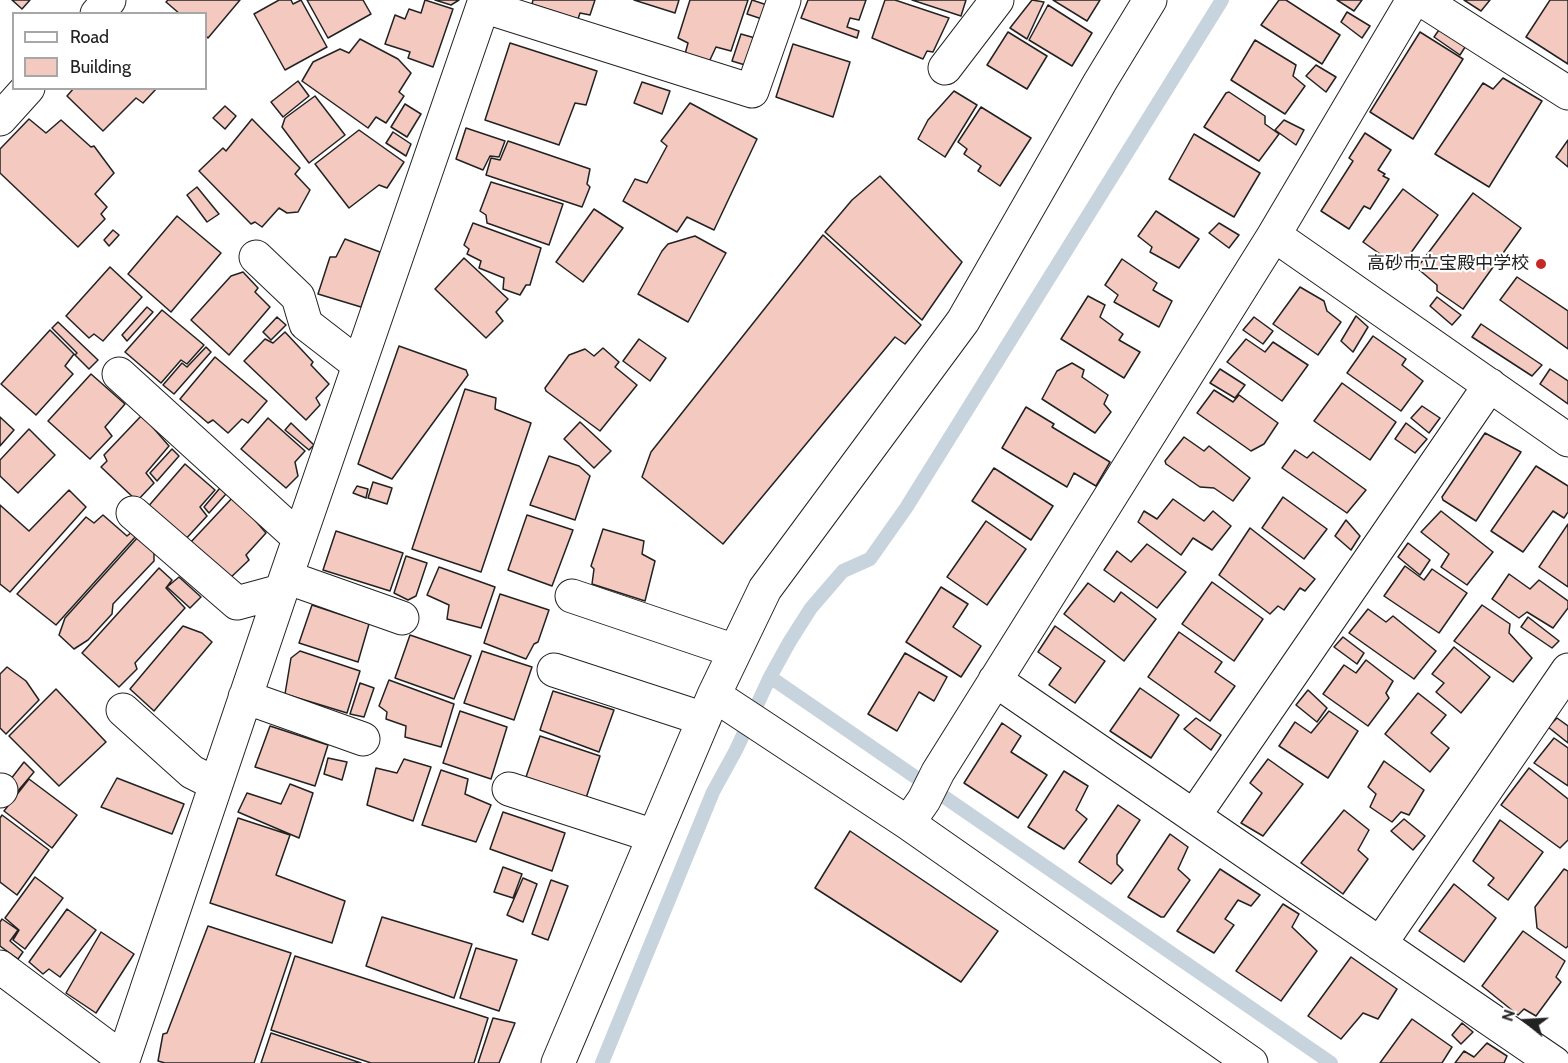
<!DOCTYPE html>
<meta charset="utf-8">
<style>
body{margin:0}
#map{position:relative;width:1568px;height:1063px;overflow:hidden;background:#fff;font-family:Cabin,sans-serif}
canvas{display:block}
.legend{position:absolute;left:12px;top:12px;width:195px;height:78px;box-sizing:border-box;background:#fff;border:2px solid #a7a7a7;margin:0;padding:8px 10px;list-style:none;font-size:18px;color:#222}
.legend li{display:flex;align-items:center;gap:12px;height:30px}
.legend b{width:30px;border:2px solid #a7a7a7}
.north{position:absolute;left:1496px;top:991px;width:60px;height:60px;-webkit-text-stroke:4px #fff;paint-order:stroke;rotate:288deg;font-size:16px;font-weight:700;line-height:24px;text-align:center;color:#222}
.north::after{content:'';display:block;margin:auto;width:21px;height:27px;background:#222;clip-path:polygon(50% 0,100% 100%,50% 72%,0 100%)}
</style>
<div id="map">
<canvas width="1568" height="1063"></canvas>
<ul class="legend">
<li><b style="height:8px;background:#fff"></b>Road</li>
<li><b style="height:16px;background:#f3c9c0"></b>Building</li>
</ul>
<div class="north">N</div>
</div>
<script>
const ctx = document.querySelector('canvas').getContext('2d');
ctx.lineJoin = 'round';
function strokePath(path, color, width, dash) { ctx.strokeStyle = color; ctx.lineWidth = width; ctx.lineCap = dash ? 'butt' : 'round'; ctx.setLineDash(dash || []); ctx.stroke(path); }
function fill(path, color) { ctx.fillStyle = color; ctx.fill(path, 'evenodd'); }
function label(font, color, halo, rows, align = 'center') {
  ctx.font = font + ' Cabin,"Noto Sans JP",sans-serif'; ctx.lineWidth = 4.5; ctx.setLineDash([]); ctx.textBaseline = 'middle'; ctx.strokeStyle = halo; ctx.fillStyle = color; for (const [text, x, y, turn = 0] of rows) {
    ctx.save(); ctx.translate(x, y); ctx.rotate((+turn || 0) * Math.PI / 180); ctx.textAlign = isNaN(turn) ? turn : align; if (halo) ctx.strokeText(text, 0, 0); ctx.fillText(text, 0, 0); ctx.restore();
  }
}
strokePath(new Path2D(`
 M770 677 790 641 811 608 843 571 870 559 906 508 1222 0
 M602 1063 713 792 736 750 770 677 1331 1063`), '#c7d3dd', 14);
const building = new Path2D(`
 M12 0H30L22 9Z
 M168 0H240L208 38 206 36V14H180L166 2Z
 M279 0H291L293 4 301 0 327 47 285 70 254 14Z
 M307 0H363L371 14 328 38Z
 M425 0 453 9 433 67 408 58 410 52 385 44 395 15 405 19 409 9 421 13Z
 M435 0H459L451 5Z
 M533 0H595L590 15 580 13 578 19 532 4Z
 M634 0H679L675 13Z
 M690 0H748L731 51 716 47 709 62 685 54 688 43 678 38Z
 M752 0 767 5 762 19 747 14Z
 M808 0H866L859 20 850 18 847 27 859 31 857 38 801 18Z
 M885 0H895L949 18 933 52 927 51 923 59 872 38Z
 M912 0H966L961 16Z
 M1032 0 1044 2 1027 39 1010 28Z
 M1053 0H1100L1087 21Z
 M1279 0H1286L1340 35 1322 64 1261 25Z
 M1337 0H1362L1354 11Z
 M1464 0H1490L1481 11Z
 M1550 0H1568V64L1526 37Z
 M1048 5 1092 33 1072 66 1029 40Z
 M1347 12 1370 26 1362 38 1341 22Z
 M1441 27 1467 44 1460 55 1434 37Z
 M1008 32 1047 56 1027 89 987 65Z
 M1420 32 1463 59 1413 139 1370 112Z
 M741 34 755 38 745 65 732 61Z
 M360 39 398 59 411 73 399 92 404 96 386 123 376 117 368 128 302 81 313 62 340 49 349 53Z
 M1255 40 1296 65 1293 76 1305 86 1285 114 1231 80Z
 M510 43 597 71 586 105 575 103 559 145 485 120Z
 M793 44 850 62 833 117 776 97Z
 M1316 65 1336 77 1326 92 1306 76Z
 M1503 78 1542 101 1489 187 1435 154 1483 83 1493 89Z
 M298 81 309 96 283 117 271 102Z
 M642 82 670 91 662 114 634 103Z
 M74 88H157L143 103 136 98 103 131 67 96Z
 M954 91 977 105 945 157 918 139 928 120Z
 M1229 92 1265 116V124L1279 134 1259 161 1204 127 1226 93Z
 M315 96 345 135 309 163 282 127 285 118Z
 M690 103 757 139 714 230 687 217 677 232 623 201 635 179 647 183 667 146 661 141Z
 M405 104 421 114 407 137 391 127Z
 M225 106 236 116 225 129 213 118Z
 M981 107 1031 138 1000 186 978 171 981 166 964 154 967 149 958 142Z
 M29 119 46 133 61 120 91 147 94 146 114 173 95 194 107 207 101 214 105 219 78 247 0 173V149Z
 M252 119 300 168 295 174 310 190 298 212 287 213 279 208 262 227 255 222 251 224 199 171 223 148 226 151Z
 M1284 120 1304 130 1296 145 1275 130Z
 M466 128 505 141 499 157 490 156 483 170 456 159Z
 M359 130 404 162 387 188 379 185 349 208 315 164Z
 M393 132 411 144 406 156 386 143Z
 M1365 133 1391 150 1378 170 1385 174 1383 176 1389 179 1370 209 1364 206 1349 229 1321 211 1353 161 1349 158Z
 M1194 134 1260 173 1234 217 1169 179Z
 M1568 140V167L1556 157Z
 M508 141 590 169 587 184 590 187 582 207 486 175 491 158 500 160Z
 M880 176 962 262 922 320 825 232 852 200Z
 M491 182 563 204 549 245 487 223 486 215 480 211Z
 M197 187 219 214 207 222 187 195Z
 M1403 189 1438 215 1400 268 1363 242Z
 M1473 193 1521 228 1463 309 1437 291V285L1417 268Z
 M594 209 623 228 583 282 556 262Z
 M1156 211 1199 239 1179 268 1150 252 1152 247 1138 236Z
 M177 216 221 253 171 312 128 274Z
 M473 223 541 248 530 285H526L520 295 503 289 504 278 479 268 481 261 467 254 469 249 464 245Z
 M1219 223 1239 235 1229 248 1209 233Z
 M113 230 119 235 109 246 104 240Z
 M823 235 921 325 905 344 895 337 723 544 642 477 651 452Z
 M695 236 726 253 688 322 638 294 662 251 668 244Z
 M345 239 380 252 361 307 318 294 330 257H336Z
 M464 258 508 299 496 312 503 321 486 338 435 289Z
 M1122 259 1157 283 1153 290 1172 301 1159 327 1114 302 1118 295 1105 285Z
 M110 267 142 297 103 341 94 334 89 338 66 316Z
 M243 272 258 288 255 292 270 307 229 355 191 320 231 276Z
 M1517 277 1568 311V349L1500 300Z
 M1300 287 1324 301 1327 311 1341 322 1318 355 1273 324Z
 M1088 296 1105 305 1100 317 1123 334 1119 340 1140 352 1124 378 1061 339Z
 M1437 297 1461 315 1452 325 1430 306Z
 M147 307 153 312 127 341 122 335Z
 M162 310 204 345 187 364 181 360 161 383 125 352Z
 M1356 316 1368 327 1353 352 1341 341Z
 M277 317 286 325 271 340 263 332Z
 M1254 317 1273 331 1263 344 1243 330Z
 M58 322 98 360 89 369 75 355 77 353 52 328Z
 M1481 324 1542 365 1532 376 1472 337Z
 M50 330 74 354 65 366 73 374 36 415 1 384Z
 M285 332 313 362 311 365 329 384 316 398 320 405 306 420 244 361 265 339 273 343Z
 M1373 336 1406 359 1402 365 1423 381 1401 411 1347 373Z
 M639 339 666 358 650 381 623 361Z
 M1246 339 1265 352 1273 342 1308 365 1282 401 1227 362Z
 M399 346 466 370 468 375 392 479 358 464Z
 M206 347 211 352 174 394 163 385 182 363 187 367Z
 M603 348 619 362 615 367 637 385 600 431 546 391 545 388 569 355 585 349 594 356Z
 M215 357 267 401 248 423 242 419 228 433 213 420 208 423 180 399Z
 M1072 363 1084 370 1082 377 1108 395 1104 404 1111 412 1095 433 1042 399 1057 371Z
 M1220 369 1245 385 1235 398 1210 383Z
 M1550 369 1568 381V404L1540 384Z
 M91 374 125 404 105 427 112 436 90 459 48 421Z
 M1342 383 1396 422 1370 460 1314 421Z
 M465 389 496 398 495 409 531 423 481 572 412 549Z
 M1214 390 1233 402 1239 395 1278 423 1264 444 1251 451 1197 413Z
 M1422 406 1440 418 1429 433 1411 418Z
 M1026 407 1054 424 1052 427 1110 462 1096 486 1074 473 1067 487 1002 448Z
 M142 415 169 446 146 473 154 483 137 501 101 467 107 461 104 455Z
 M0 417 14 430 0 446Z
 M268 418 305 451 295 462 298 476 286 488 241 449Z
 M580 422 611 451 594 468 564 439Z
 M291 423 314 445 309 450 285 430Z
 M1406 423 1427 439 1415 453 1395 439Z
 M29 429 55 455 18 493 0 476V460Z
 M1485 433 1521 452 1476 521 1443 500 1442 497Z
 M1184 437 1204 451 1209 446 1250 478 1233 501 1214 488 1200 487 1166 464 1165 461Z
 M172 449 179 456 157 481 150 473Z
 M1295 450 1307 458 1313 452 1366 490 1347 513 1282 468Z
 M549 456 579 466 590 476 575 520 530 505Z
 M185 464 215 490 200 507 207 516 183 542 146 509Z
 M1536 466 1568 486V512L1564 518 1553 511 1523 552 1491 531Z
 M994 468 1053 506 1031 540 972 501Z
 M373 482 392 488 387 504 368 498Z
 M357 486 368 489 366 498 353 493Z
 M220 488 226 494 209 513 204 507Z
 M69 490 86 507 10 592 0 584V505L29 531Z
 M234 496 266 533 246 555 249 560 227 581 189 544Z
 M1283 497 1327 529 1304 559 1262 528Z
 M1173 499 1204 521 1213 511 1231 526 1212 550 1193 538 1181 555 1138 522 1144 511 1157 519Z
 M1441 511 1493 552 1467 585 1441 567 1449 554 1421 532Z
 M103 515 127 536 133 531 137 535 56 625 17 594 86 517 94 523Z
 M527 515 573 530 552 586 508 570Z
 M1346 520 1360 536 1351 550 1335 536Z
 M986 521 1026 549 987 605 947 577Z
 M1568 524V587L1539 567Z
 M1250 528 1315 579 1305 591 1300 588 1284 610 1278 606 1270 614 1219 575Z
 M603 529 644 541 642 554 655 561 645 601 592 584 594 569 591 566Z
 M336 531 403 553 390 591 323 570Z
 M138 537 154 547V561L113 604 112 614 88 640 74 649 59 635 65 618Z
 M1408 543 1430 560 1420 575 1398 557Z
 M1147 544 1186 572 1157 608 1104 570 1117 551 1131 562Z
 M406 556 427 563 416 596 408 600 394 593Z
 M1405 566 1424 580 1432 569 1467 593 1439 633 1384 596Z
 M439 567 495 587 481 628 447 619 449 605 427 595Z
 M159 568 172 580 166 588 185 608 135 663 137 669 119 687 82 653Z
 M1509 574 1530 589 1539 580 1568 601V608L1553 628 1527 612 1519 618 1492 599Z
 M179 577 201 597 190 608 167 587Z
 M1212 582 1263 619 1234 661 1182 624Z
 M1088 583 1114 602 1121 592 1156 619 1124 661 1064 614Z
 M941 587 968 604 953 627 981 646 961 677 906 642Z
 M500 594 549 610 538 642 534 644 526 659 484 643Z
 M312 605 369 624 358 662 299 643Z
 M1482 605 1510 624 1509 633 1532 658 1513 682 1454 641Z
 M1368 609 1386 622 1393 616 1436 651 1414 679 1349 633Z
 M1528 617 1559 641 1552 648 1521 627Z
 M183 626 202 633 212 642 154 711 130 689Z
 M1055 626 1105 661 1075 703 1049 685 1061 668 1038 652Z
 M1179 632 1222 662 1215 672 1235 686 1210 721 1148 677Z
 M410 635 471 656 454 699 395 678Z
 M1343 637 1364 653 1357 664 1334 647Z
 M1454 647 1490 677 1461 713 1436 692 1444 683 1432 674Z
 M300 651 360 671 347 713 285 694 291 658Z
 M482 651 532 667 514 720 464 703Z
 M905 653 947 677 934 701 919 692 897 731 868 714Z
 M1366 660 1393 681 1386 693 1389 698 1368 726 1323 694 1344 665 1356 673Z
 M7 667 26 681 39 700 6 734 0 728V674Z
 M389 680 454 704 441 747 405 737 406 726 386 719 387 712 379 706Z
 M360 683 374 688 364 717 350 714Z
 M1140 688 1179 715 1151 758 1110 731Z
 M56 689 106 742 59 786 9 736Z
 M1308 690 1327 708 1317 722 1296 705Z
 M553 691 614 710 599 752 540 730Z
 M1418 693 1446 715 1431 733 1449 748 1430 772 1385 734Z
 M460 711 507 727 491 779 443 763Z
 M1329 711 1358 731 1328 778 1279 746 1295 722 1311 733Z
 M1196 718 1221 735 1211 750 1184 729Z
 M1557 718 1568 726V743L1548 727Z
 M1002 723 1021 736 1011 752 1047 775 1018 818 964 783Z
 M270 726 328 745 315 786 255 767Z
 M540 736 600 756 586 798 526 777Z
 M1554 738 1568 748V786L1534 763Z
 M328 758 347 762 342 780 324 774Z
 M404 759 431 767 413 821 367 805 376 768 397 773Z
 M1268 759 1303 784 1263 836 1241 823 1262 793 1250 783Z
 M1384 761 1424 790 1409 815 1401 812 1392 822 1370 807 1376 794 1368 787Z
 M24 762 34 772 17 792 7 784Z
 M1529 768 1568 799V840L1560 848 1501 805Z
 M441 770 468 779 465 794 491 805 476 842 422 825Z
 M1064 771 1088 786 1076 810 1087 819 1064 849 1028 827Z
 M117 778 184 804 172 834 101 807Z
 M29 779 77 815 52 848 4 811Z
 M290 784 313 793 299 838 238 812 247 793 281 804Z
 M1118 805 1140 820 1117 855V864L1123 870 1111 884 1079 862Z
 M1344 810 1369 830 1358 850 1368 859 1343 894 1301 863Z
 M503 812 565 833 552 871 490 849Z
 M2 815 49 850 17 895 0 882V818Z
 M238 818 290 835 276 875 345 901 332 943 210 903Z
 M1404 819 1425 836 1413 850 1391 831Z
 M1500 820 1543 852 1508 900 1488 885 1494 878 1473 861Z
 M850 831 998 931 961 982 815 888Z
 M1170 834 1188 847 1178 869 1190 880 1164 917H1161L1128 897Z
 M503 867 522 874 513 898 494 892Z
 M1220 869 1260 895 1251 906 1238 900 1225 919 1234 925 1214 953 1177 931Z
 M1564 869 1568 871V946L1566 948 1537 928 1535 907Z
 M35 877 63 898 25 949 13 940 19 930 5 918Z
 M523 878 537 884 523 922 507 915Z
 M551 880 568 886 548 940 532 934Z
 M1454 884 1496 918 1464 962 1419 931Z
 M1283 904 1299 914 1292 927 1317 951 1281 1001 1236 971Z
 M67 909 96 930 60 977 49 969 43 974 29 962Z
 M382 917 472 944 454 998 366 966Z
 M2 919 18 930 10 941 23 952 18 959 0 946V922Z
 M208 926 291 953 254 1063H165L158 1061 163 1034 167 1033Z
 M1523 931 1565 961 1556 977 1561 982 1536 1016 1524 1009 1518 1015 1482 986Z
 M101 932 134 954 96 1013 66 993Z
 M476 948 517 960 499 1011 460 998Z
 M295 956 488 1018 474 1063H371L271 1030Z
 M1351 957 1397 989 1378 1019 1363 1013 1341 1039 1308 1016Z
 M493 1018 515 1023 499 1063H478Z
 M1412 1019 1452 1047 1442 1063H1380Z
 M1462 1023 1473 1032 1461 1044 1452 1035Z
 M271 1033 361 1063H261Z
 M1487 1043 1507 1056 1504 1063H1455L1464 1051 1474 1057Z`);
fill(building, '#f3c9c0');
strokePath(building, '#222', 1.5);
const minor = new Path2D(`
 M1413 0 1274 235 1568 440
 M1422 0 1568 93
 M483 6 752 91 784 0
 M97 14 109 0
 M945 68 997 0
 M0 119 28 88
 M256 257 298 297 306 324 359 365
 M119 374 299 538
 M133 513 237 603 281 591
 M286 577 402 618
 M572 596 735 651
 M554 670 704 719
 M995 680 1554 1063
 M714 695 908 823 1251 1063
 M245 697 363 739
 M123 710 192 772 216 784
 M509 789 654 836
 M0 791 1 790
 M1194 816 1490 385
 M908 823 924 800 938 772 1274 235
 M1380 944 1568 670
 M0 967 123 1059
 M122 1063 286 577 485 0
 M558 1063 714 695 765 589 963 321 1100 82 1150 0`);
strokePath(minor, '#222', 35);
strokePath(minor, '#fff', 33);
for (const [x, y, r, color] of [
 [1541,264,6,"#c62828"]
]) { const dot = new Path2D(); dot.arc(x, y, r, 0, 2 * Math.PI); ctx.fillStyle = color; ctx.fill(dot); strokePath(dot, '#fff', 2); }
label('18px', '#222', '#fff', [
 ["高砂市立宝殿中学校",1529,264]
], 'right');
</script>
